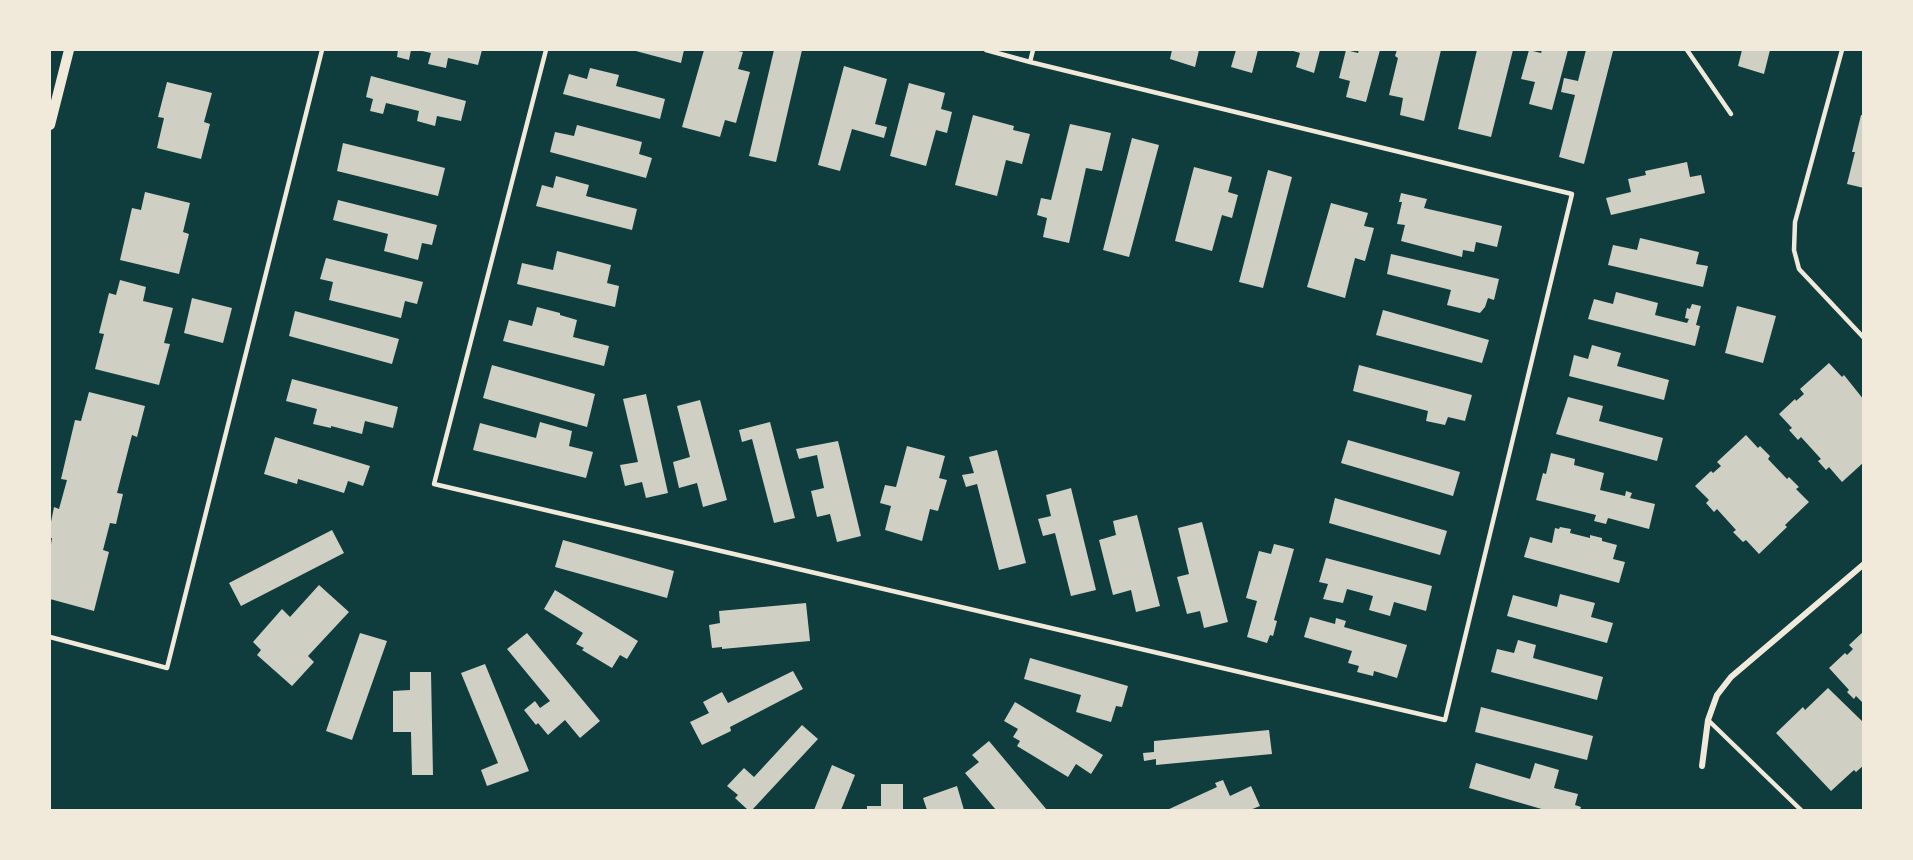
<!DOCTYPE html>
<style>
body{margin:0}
#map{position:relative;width:1913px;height:860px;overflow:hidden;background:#0f3d3e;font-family:Inter,sans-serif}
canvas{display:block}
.frame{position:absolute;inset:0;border:51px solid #f1e9da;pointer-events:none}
</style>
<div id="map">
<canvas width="1913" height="860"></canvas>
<div class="frame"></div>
</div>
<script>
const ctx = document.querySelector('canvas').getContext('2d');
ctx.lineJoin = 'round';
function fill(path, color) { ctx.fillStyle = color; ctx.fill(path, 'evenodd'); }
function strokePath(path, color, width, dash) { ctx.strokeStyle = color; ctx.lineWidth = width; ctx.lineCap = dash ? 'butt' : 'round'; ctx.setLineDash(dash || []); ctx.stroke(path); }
fill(new Path2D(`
 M398 50H411L409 60 397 57Z
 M418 50H482L478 65 448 58 446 68 428 64 431 53Z
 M632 50H684L681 63Z
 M704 50H733L743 52 738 69 750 72 736 123 725 120 720 137 682 127Z
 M774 50H802L776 162 749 156Z
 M1172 50H1199L1195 67 1170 59Z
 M1236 50H1258L1252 73 1231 67Z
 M1290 50H1320L1314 73 1296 67 1300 53Z
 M1346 50 1358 53 1359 50H1380L1366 102 1346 97 1350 81 1339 78Z
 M1397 50H1441L1424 121 1400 115 1403 98 1389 95 1398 58 1395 56Z
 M1477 50H1513L1491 137 1458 129Z
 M1529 50 1541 53 1542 50H1568L1552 110 1529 104 1535 82 1521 79Z
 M1586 50 1613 51 1584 164 1559 157 1575 95 1561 92 1564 78 1578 81Z
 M1742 50H1770L1764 74 1738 66Z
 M844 66 887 79 875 124 887 127 884 138 852 129 840 171 818 165Z
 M590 68 619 75 616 86 665 99 660 119 563 94 569 74 587 79Z
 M371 76 466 101 461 121 437 116 435 126 417 121 419 111 386 103 383 114 370 111 373 99 366 97Z
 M167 82 212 93 204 122 210 124 201 159 157 148 164 118 158 117Z
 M909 83 945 93 941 109 952 112 947 133 936 130 926 166 890 156Z
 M973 115 1014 126 1013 130 1030 134 1022 164 1006 160 997 196 955 185Z
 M1861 115H1864V188L1847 184 1855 152H1852Z
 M1070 124 1111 133 1102 171 1086 168 1069 243 1043 237 1047 218 1037 215 1041 198 1051 200Z
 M577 125 642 142 639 154 652 158 646 178 550 152 555 132 574 136Z
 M1132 138 1159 145 1129 257 1103 250Z
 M343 143 445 168 438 196 337 171Z
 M1687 162 1690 177 1701 175 1705 193 1611 215 1606 198 1631 192 1628 179 1646 175 1645 171Z
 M1194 167 1232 177 1228 192 1238 195 1232 218 1222 215 1212 251 1175 241Z
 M1268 170 1292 177 1263 288 1239 282Z
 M556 176 589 185 586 196 637 209 632 230 536 206 542 185 553 188Z
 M145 192 190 203 183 232 189 234 179 274 120 260 132 208 141 210Z
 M1401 193 1427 199 1424 208 1502 226 1497 247 1476 242 1474 252 1463 250 1462 257 1401 241 1405 225 1397 224 1402 202H1399Z
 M338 200 437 225 432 245 422 243 418 260 384 251 388 234 333 220Z
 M1331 203 1368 213 1364 226 1374 228 1365 261 1355 258 1345 298 1307 287Z
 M1640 238 1699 252 1696 264 1708 266 1703 287 1608 265 1613 245 1637 250Z
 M557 251 611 265 607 283 619 286 615 307 517 284 522 263 553 270Z
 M1391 254 1499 279 1494 300 1488 298 1485 307 1480 313 1447 305 1451 290 1387 274Z
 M326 258 423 282 417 304 405 301 401 318 329 300 333 282 320 279Z
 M120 280 146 287 143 301 173 308 164 343 170 344 159 385 95 369 104 334 99 333 109 293 116 295Z
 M1616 292 1658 303 1655 315 1687 323 1689 319 1685 318 1687 308 1690 309 1692 304 1701 306 1696 325 1700 326 1695 346 1588 319 1594 299 1613 304Z
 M192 298 232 308 223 343 184 333Z
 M1737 306 1776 316 1763 363 1725 353Z
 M537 307 560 313V315L577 320 573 337 609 346 604 366 503 341 509 320 532 326Z
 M1383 310 1489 340 1482 363 1376 335Z
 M295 311 399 339 392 364 289 336Z
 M1592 345 1621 353 1617 366 1669 380 1664 400 1569 376 1574 355 1588 359Z
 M1829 363 1842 377 1844 375 1864 400V462L1842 482 1829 467 1826 470 1818 461 1821 459 1801 437 1798 440 1789 430 1792 428 1779 414 1795 399 1796 401 1804 394 1800 389Z
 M492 365 595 394 587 427 483 398Z
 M1359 365 1472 395 1465 421 1448 417 1445 425 1426 421 1428 411 1353 391Z
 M292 379 398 407 393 428 365 421 362 434 331 426V428L313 424 317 409 286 401Z
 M89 392 145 406 137 437 132 435 117 493 123 494 116 524 110 523 103 550 109 552 94 611 50 599V550L52 538H50V527L54 507 59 509 67 480 61 479 75 420 81 421Z
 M646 394 668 493 646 498 642 482 625 486 620 465 638 462 623 399Z
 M1568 397 1603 406 1599 421 1663 438 1657 461 1556 434Z
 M700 400 727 500 703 507 697 483 679 488 673 462 690 457 677 406Z
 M540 422 572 431 569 446 593 452 586 478 473 450 480 423 536 438Z
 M770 422 795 518 774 523 752 439 742 442 739 430Z
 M1746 435 1758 448 1760 446 1770 456 1768 459 1787 479 1789 477 1799 487 1796 489 1809 502 1785 525 1787 527 1759 554 1746 540 1743 542 1733 532 1736 530 1717 509 1714 512 1706 503 1709 500 1695 486 1711 471 1713 473 1721 466 1717 462Z
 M275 437 370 466 363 486 348 481 344 493 298 479 297 484 264 474Z
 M1348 440 1460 472 1453 496 1341 463Z
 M838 441 861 536 837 542 830 514 817 517 811 491 824 488 817 455 799 459 796 449Z
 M907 446 945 456 939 478 947 480 938 511 930 509 922 541 885 530 891 506 880 503 885 485 896 487Z
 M997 450 1026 563 999 570 977 484 966 487 962 475 974 473 969 457Z
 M1551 453 1575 459 1574 465 1604 473 1600 490 1625 496 1626 491 1632 493 1630 498 1655 504 1649 529 1608 518 1606 524 1594 521 1596 515 1536 500 1543 473 1546 474Z
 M1071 488 1096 590 1071 596 1055 533 1043 536 1038 519 1051 516 1046 495Z
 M1335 498 1447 531 1440 555 1329 523Z
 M1137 515 1160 606 1136 612 1131 590 1113 595 1099 540 1116 535 1113 521Z
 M1202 522 1228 622 1204 628 1200 611 1187 614 1177 577 1189 574 1178 528Z
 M1560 527 1571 529 1570 533 1590 538V535L1602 538V541L1617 545 1613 559 1625 562 1619 583 1524 557 1530 537 1552 543 1555 528 1559 529Z
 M332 530 344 553 241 606 229 583Z
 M563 540 674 571 667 598 555 567Z
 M1274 544 1294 549 1274 620 1277 621 1273 636 1270 635 1267 643 1247 637 1257 601 1246 598 1259 551 1271 554Z
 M1326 558 1432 586 1426 611 1394 602 1390 616 1369 610 1373 596 1347 589 1343 603 1323 599 1328 584 1319 582Z
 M319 585 349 612 308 656 314 662 292 686 257 655 261 650 253 642 282 609 290 617Z
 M555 590 638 641 627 659 620 655 612 668 582 650 584 648 576 644 583 633 544 609Z
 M1560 594 1595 603 1591 617 1613 623 1607 643 1507 616 1513 595 1557 607Z
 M806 603 810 641 722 649V647L712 648 709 625 720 623 719 611Z
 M1310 617 1335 624 1336 618 1346 621 1344 627 1407 645 1397 678 1374 671 1373 676 1357 672 1359 666 1348 663 1352 651 1304 637Z
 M1864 631V704L1856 696 1854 699 1847 692 1849 690 1829 668 1845 653 1847 655 1853 649 1849 645Z
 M360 633 387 641 352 740 326 731Z
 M527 633 600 721 580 738 565 720 548 735 538 723 536 725 524 710 535 701 540 708 550 701 507 649Z
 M1518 640 1536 645 1533 658 1603 677 1597 700 1491 672 1497 649 1514 653Z
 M1030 658 1128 686 1122 707 1116 706 1111 722 1076 712 1081 695 1024 679Z
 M485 664 529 771 487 786 481 770 498 763 461 673Z
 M793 671 803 689 730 727 731 731 702 745 690 722 709 713 703 702 722 692 728 703Z
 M410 672H431L433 775H412L411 732H393V691L410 690Z
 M1828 688 1864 723V765L1856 772 1854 770 1831 791 1776 733 1803 707 1805 710Z
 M1015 702 1103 755 1091 774 1076 764 1068 777 1017 746 1020 741 1013 737 1018 729 1004 721Z
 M1481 707 1593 736 1587 760 1475 732Z
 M802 725 818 739 752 810H748L735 798 738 795 727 786 744 768 754 777Z
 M1269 730 1272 754 1156 765V759L1144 761 1143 753 1154 752V741Z
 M989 741 1047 810H996L965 773 979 762 972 755Z
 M1476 763 1530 779 1535 763 1559 770 1554 788 1578 794 1575 805 1581 807 1580 810H1545L1469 788Z
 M832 765 855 775 841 810H814Z
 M1223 780 1230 796 1251 786 1260 806 1250 810H1167L1217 787 1215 783Z
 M881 784H903V810H867V806H881Z
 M957 786 964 810H927L923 798Z`), '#cfcfc3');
strokePath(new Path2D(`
 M546 50 434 484 1445 720 1572 194 1030 62 986 50
 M1687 50 1731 114
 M1842 50 1795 222 1794 250 1799 269 1864 338
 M1030 62 1033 50
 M50 637 167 668 322 50
 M1708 720 1801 810`), '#f1e9da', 4.5);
strokePath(new Path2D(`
 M1702 766 1708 720 1717 695 1731 677 1864 564`), '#f1e9da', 6);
strokePath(new Path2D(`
 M50 125 69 50`), '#f1e9da', 10);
</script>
